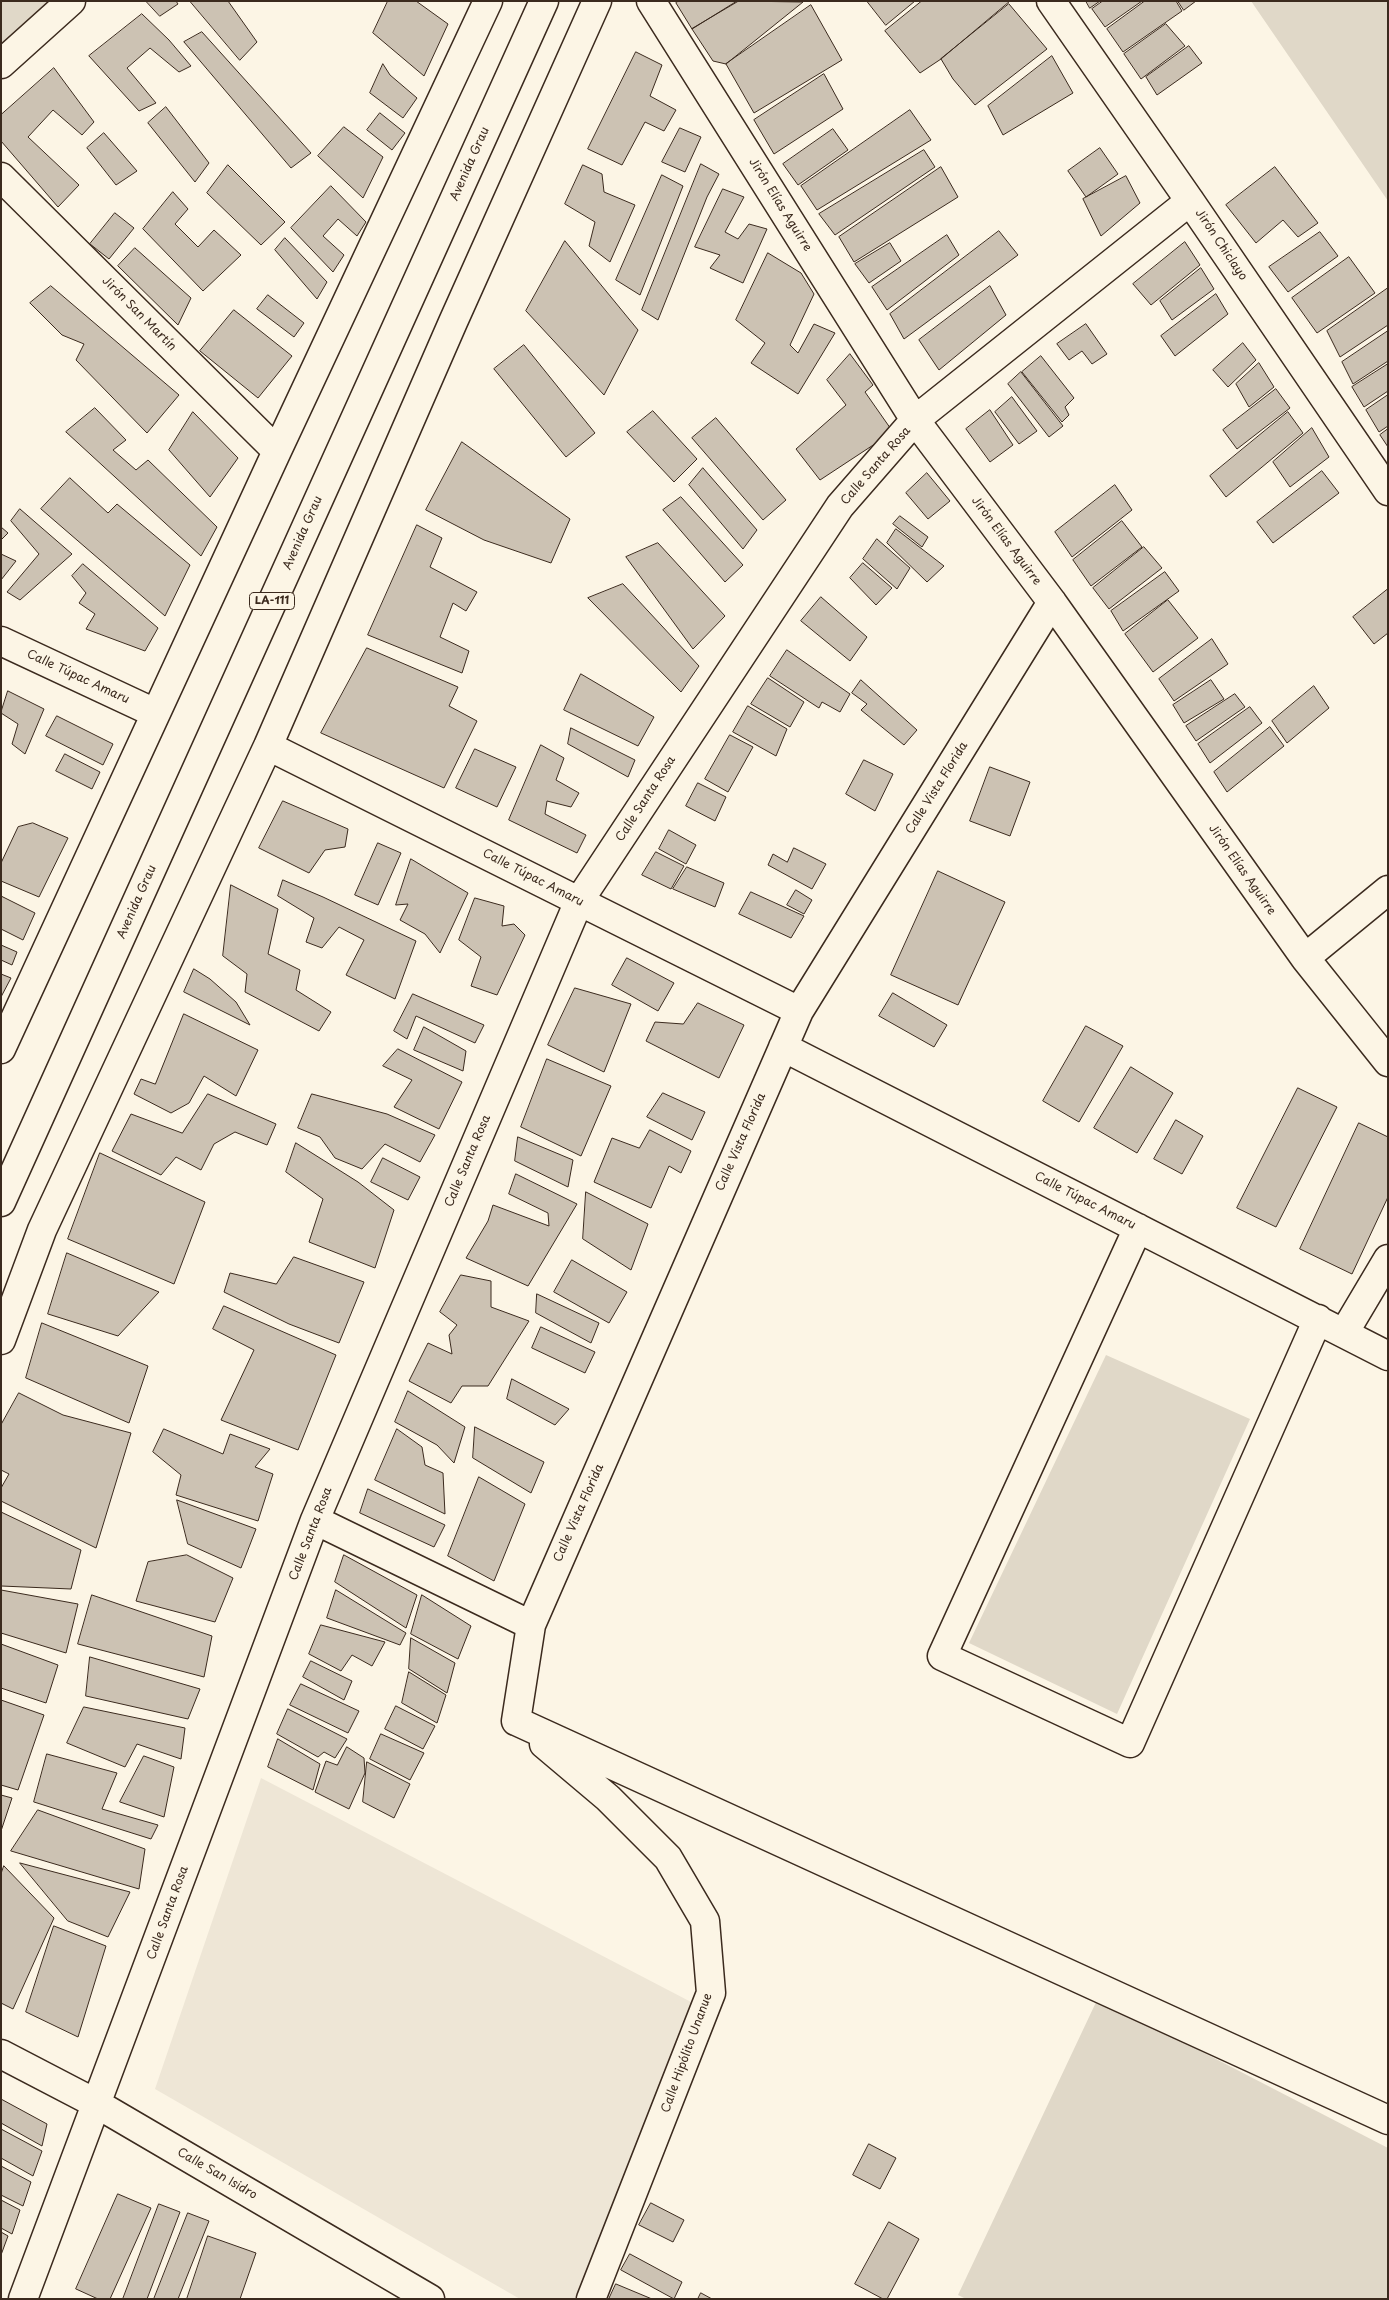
<!DOCTYPE html>
<meta charset="utf-8">
<style>
body{margin:0}
#map{position:relative;width:1389px;height:2300px;overflow:hidden;background:#fcf5e5;font-family:"Playpen Sans",sans-serif}
canvas{display:block}
.frame{position:absolute;inset:0;border:2px solid #3b2a1e;pointer-events:none}
</style>
<div id="map">
<canvas width="1389" height="2300"></canvas>
<div class="frame"></div>
</div>
<script>
const ctx = document.querySelector('canvas').getContext('2d');
ctx.lineJoin = 'round';
function fill(path, color) { ctx.fillStyle = color; ctx.fill(path, 'evenodd'); }
function strokePath(path, color, width, dash) { ctx.strokeStyle = color; ctx.lineWidth = width; ctx.lineCap = dash ? 'butt' : 'round'; ctx.setLineDash(dash || []); ctx.stroke(path); }
function label(font, color, halo, rows, align = 'center') {
  ctx.font = font + ' "Playpen Sans",sans-serif'; ctx.lineWidth = 5; ctx.setLineDash([]); ctx.textBaseline = 'middle'; ctx.strokeStyle = halo; ctx.fillStyle = color; for (const [text, x, y, turn = 0] of rows) {
    ctx.save(); ctx.translate(x, y); ctx.rotate((+turn || 0) * Math.PI / 180); ctx.textAlign = isNaN(turn) ? turn : align; if (halo) ctx.strokeText(text, 0, 0); ctx.fillText(text, 0, 0); ctx.restore();
  }
}
fill(new Path2D(`
 M261 1778 693 2003 579 2299H520L155 2089Z`), '#eee6d6');
fill(new Path2D(`
 M1 1H71L1 64Z
 M1251 1H1388V201Z
 M1106 1355 1250 1419 1117 1714 969 1643Z
 M1098 1998 1388 2148V2299H966L958 2295Z`), '#e0d8c8');
const building = new Path2D(`
 M146 1H176L178 4 160 16Z
 M190 1H228L257 42 240 60Z
 M388 1H416L448 24 424 76 373 33Z
 M679 1H737L692 29 676 3Z
 M739 1 803 2 726 64 713 61 692 29Z
 M867 1H915L886 25Z
 M922 1H1010L941 59 920 73 885 31Z
 M1086 1H1100L1090 8Z
 M1103 1H1142L1105 27 1092 9Z
 M1145 1H1176L1182 11 1123 52 1107 29Z
 M1178 1H1196L1184 10Z
 M1009 4 1047 49 975 105 953 79 941 59Z
 M811 5 842 60 754 113 726 64Z
 M142 14 169 40 191 66 179 72 150 48 127 68 156 103 139 111 89 56Z
 M1166 24 1185 46 1141 79 1124 54Z
 M202 32 311 153 291 168 184 42Z
 M1189 46 1202 63 1157 95 1146 77Z
 M636 52 662 65 650 96 676 110 664 131 645 122 622 165 588 149Z
 M1052 56 1073 93 1003 135 988 106Z
 M383 64 390 75 417 98 403 118 370 93Z
 M54 68 94 122 82 135 53 110 28 137 79 185 58 207 1 141V115Z
 M824 74 843 109 774 154 754 120Z
 M166 107 209 163 195 182 148 123Z
 M910 110 931 140 817 210 801 186Z
 M380 113 405 133 392 150 367 130Z
 M344 127 383 157 363 198 318 156Z
 M680 128 701 137 685 172 662 162Z
 M833 129 848 150 798 185 783 164Z
 M104 133 137 171 116 185 87 148Z
 M1100 148 1118 174 1086 197 1068 171Z
 M924 150 935 167 835 235 819 214Z
 M701 164 719 174 707 197 658 320 642 310Z
 M228 165 285 222 261 245 207 193Z
 M583 165 602 174 604 192 635 205 610 262 589 246 595 222 565 204Z
 M941 167 958 197 854 262 839 237Z
 M1275 167 1318 223 1298 237 1283 220 1256 243 1226 205Z
 M662 175 683 186 640 295 616 280Z
 M1126 176 1140 203 1101 236 1083 199Z
 M331 186 366 222 357 236 338 219 323 236 344 255 333 272 291 228Z
 M723 189 744 197 725 232 738 239 749 224 767 229 743 283 710 268 720 255 695 247Z
 M173 192 188 209 175 224 198 247 214 230 241 255 203 291 143 229Z
 M115 213 134 228 109 259 90 244Z
 M999 231 1018 255 904 339 890 314Z
 M1320 232 1338 256 1288 292 1269 267Z
 M947 235 959 255 887 310 872 287Z
 M285 238 327 282 317 299 275 250Z
 M565 241 638 330 604 395 526 311Z
 M1185 242 1200 265 1151 305 1133 284Z
 M890 243 901 261 869 283 855 264Z
 M135 248 191 298 178 325 118 266Z
 M768 253 801 273 814 294 790 345 798 353 814 324 835 333 798 394 751 363 765 343 736 320Z
 M1349 257 1375 293 1317 333 1292 298Z
 M1201 268 1214 289 1172 320 1160 301Z
 M51 286 179 395 147 433 76 360 84 344 62 335 30 303Z
 M990 286 1006 315 939 370 919 340Z
 M1388 288V325L1340 357 1327 331Z
 M1216 294 1228 314 1175 356 1161 336Z
 M268 295 304 323 294 337 257 309Z
 M234 310 292 356 258 398 200 351Z
 M1086 324 1107 354 1092 364 1082 351 1069 360 1057 344Z
 M1388 331V361L1353 384 1342 362Z
 M1243 343 1256 360 1228 387 1213 370Z
 M524 345 595 433 566 457 494 369Z
 M850 354 873 385 865 392 893 432 820 480 796 449 846 405 827 380Z
 M1041 356 1074 398 1065 407 1069 415 1062 422 1022 372Z
 M1259 363 1274 387 1249 407 1236 384Z
 M1388 364V391L1364 407 1352 387Z
 M1021 372 1063 426 1049 437 1008 384Z
 M1276 389 1290 408 1237 449 1223 430Z
 M1388 395V426L1379 432 1366 410Z
 M1012 397 1037 431 1019 444 995 412Z
 M95 408 126 440 113 450 136 470 148 460 217 527 201 556 66 432Z
 M990 410 1013 445 990 462 966 429Z
 M653 411 697 459 674 482 627 432Z
 M193 412 238 458 210 497 169 450Z
 M1288 412 1303 433 1226 497 1210 476Z
 M716 418 786 500 763 520 692 438Z
 M1312 428 1329 457 1290 487 1273 462Z
 M1388 429V447L1380 435Z
 M462 442 570 519 551 563 484 540 426 510Z
 M703 468 757 530 743 549 689 485Z
 M1322 471 1339 493 1273 543 1257 522Z
 M927 473 950 501 928 519 906 493Z
 M70 478 108 513 117 504 190 565 165 616 41 509Z
 M1115 485 1132 510 1072 557 1055 532Z
 M681 497 743 565 725 582 663 510Z
 M20 509 72 554 20 600 7 592 39 554 11 521Z
 M900 516 928 537 922 547 893 524Z
 M1122 521 1142 547 1091 586 1073 560Z
 M417 525 442 538 430 567 477 592 466 611 453 603 440 637 469 651 462 673 368 635Z
 M1 527 8 533 1 540Z
 M896 529 944 566 927 582 887 543Z
 M877 539 910 568 897 589 863 559Z
 M658 543 725 616 693 649 626 557Z
 M1144 547 1162 568 1109 609 1093 588Z
 M1 554 16 561 1 580Z
 M863 563 892 588 876 605 850 578Z
 M83 564 158 628 145 651 86 629 95 614 79 603 86 593 72 576Z
 M1165 572 1179 591 1123 631 1111 611Z
 M623 584 699 666 681 692 588 598Z
 M1388 589V633L1374 644 1353 617Z
 M821 597 867 637 850 661 801 621Z
 M1168 600 1198 638 1153 672 1125 634Z
 M1212 639 1228 664 1174 701 1159 679Z
 M367 648 458 687 449 706 477 721 444 788 321 733Z
 M787 650 850 694 840 712 822 702 819 708 770 676Z
 M581 674 654 717 638 746 564 710Z
 M768 678 804 702 790 727 751 704Z
 M861 680 917 730 904 745 861 710 867 704 852 693Z
 M1211 680 1224 699 1184 723 1173 705Z
 M1314 686 1329 708 1287 743 1272 721Z
 M8 691 44 709 25 754 12 744 18 724 1 713Z
 M1235 694 1245 707 1196 741 1186 726Z
 M748 706 787 729 776 756 733 732Z
 M1250 707 1262 723 1210 763 1198 744Z
 M57 716 113 744 103 765 46 736Z
 M1270 727 1284 746 1227 792 1214 772Z
 M571 728 635 760 628 777 568 744Z
 M730 735 753 747 728 792 705 779Z
 M541 745 564 758 556 780 579 793 571 807 547 801 545 814 586 835 577 853 509 820Z
 M475 749 516 767 497 807 456 788Z
 M65 754 100 772 92 789 56 771Z
 M864 760 893 774 875 811 846 794Z
 M990 767 1030 782 1010 836 970 821Z
 M698 783 726 797 715 821 686 806Z
 M283 801 348 829 345 847 325 850 309 873 259 848Z
 M33 823 68 838 39 897 1 881V863L18 827Z
 M669 830 696 845 686 864 659 849Z
 M378 843 401 853 378 905 355 895Z
 M794 848 826 864 812 889 768 865 773 854 787 862Z
 M656 852 684 866 671 889 642 875Z
 M411 859 468 893 440 953 425 934 400 920 408 904 396 905Z
 M687 867 724 883 715 907 673 889Z
 M938 871 1005 902 958 1005 891 975Z
 M283 880 323 897 416 941 395 999 346 975 364 940 339 927 322 948 306 942 314 918 278 896Z
 M231 885 278 909 268 954 300 970 296 990 331 1012 319 1031 245 992 247 974 223 956Z
 M796 890 812 900 804 914 787 905Z
 M751 892 804 916 791 938 739 914Z
 M1 896 35 913 23 940 1 929Z
 M475 898 504 906 502 926 514 924 525 935 497 995 471 986 481 957 459 940Z
 M1 945 17 952 12 965 1 960Z
 M627 958 674 983 658 1011 612 985Z
 M194 969 210 979 236 1002 250 1025 184 992Z
 M1 974 11 978 1 997Z
 M575 988 631 1004 604 1072 548 1045Z
 M893 993 947 1025 934 1047 879 1016Z
 M413 994 484 1025 475 1043 416 1016 407 1039 394 1031Z
 M698 1003 744 1025 719 1078 646 1041 655 1022 683 1024Z
 M184 1014 258 1050 236 1096 204 1076 189 1103 171 1113 134 1094 141 1079 155 1084Z
 M1086 1026 1123 1046 1079 1122 1043 1101Z
 M424 1027 466 1051 463 1071 414 1050Z
 M398 1049 462 1082 439 1129 394 1107 412 1080 383 1066Z
 M547 1059 611 1086 581 1156 521 1127Z
 M1131 1067 1173 1093 1137 1153 1094 1128Z
 M1298 1088 1337 1107 1276 1227 1237 1208Z
 M663 1093 705 1112 692 1140 647 1117Z
 M208 1094 276 1124 267 1145 235 1132 214 1144 201 1170 176 1157 161 1175 112 1151 131 1114 182 1133Z
 M312 1094 387 1114 435 1135 420 1162 385 1144 362 1169 335 1158 320 1137 298 1128Z
 M1176 1120 1203 1136 1182 1174 1154 1159Z
 M1359 1123 1388 1137V1197L1352 1274 1300 1249Z
 M650 1130 691 1151 681 1173 669 1166 651 1208 594 1182 612 1138 639 1148Z
 M518 1137 573 1160 568 1187 515 1161Z
 M296 1143 358 1182 394 1210 375 1268 309 1242 323 1199 286 1172Z
 M100 1153 205 1202 174 1284 68 1239Z
 M383 1158 420 1177 408 1200 371 1182Z
 M516 1174 577 1204 528 1286 466 1258 488 1221 493 1205 549 1226 548 1213 509 1194Z
 M586 1192 648 1224 631 1270 583 1239Z
 M67 1253 159 1292 118 1336 48 1314Z
 M294 1257 364 1282 339 1343 289 1324 224 1292 230 1273 276 1284Z
 M572 1260 627 1292 609 1323 554 1292Z
 M461 1275 491 1281V1307L529 1321 488 1386H462L451 1403 409 1381 428 1343 452 1354 449 1335 457 1325 440 1312Z
 M537 1294 599 1323 591 1343 536 1313Z
 M224 1306 336 1355 298 1450 221 1420 254 1350 213 1329Z
 M42 1323 148 1366 129 1423 26 1378Z
 M541 1327 595 1352 585 1373 532 1348Z
 M512 1379 569 1409 555 1425 507 1399Z
 M408 1391 465 1427 454 1463 437 1445 395 1422Z
 M19 1393 63 1415 131 1433 96 1548 1 1501V1488L9 1474 1 1470V1425Z
 M475 1427 544 1462 531 1493 473 1458Z
 M164 1429 223 1454 230 1434 270 1449 255 1467 273 1474 258 1521 176 1495 181 1475 153 1452Z
 M397 1429 422 1447 425 1465 443 1473 445 1514 375 1480Z
 M479 1477 525 1504 494 1581 448 1556Z
 M368 1489 445 1525 434 1547 360 1513Z
 M177 1500 256 1529 241 1568 188 1544Z
 M1 1512 81 1550 71 1589 1 1586Z
 M187 1555 233 1578 215 1622 136 1601 148 1562Z
 M344 1555 417 1595 406 1628 335 1582Z
 M1 1590 78 1604 66 1653 1 1633Z
 M336 1590 406 1633 400 1645 327 1618Z
 M92 1595 212 1636 204 1677 78 1644Z
 M422 1595 471 1626 458 1659 411 1634Z
 M321 1625 385 1642 372 1666 352 1655 341 1671 309 1654Z
 M411 1638 455 1663 447 1693 409 1669Z
 M1 1644 58 1665 46 1703 1 1688Z
 M90 1657 200 1689 188 1719 86 1696Z
 M311 1661 352 1681 344 1700 303 1677Z
 M409 1672 446 1695 437 1723 402 1703Z
 M301 1684 359 1711 348 1733 290 1705Z
 M1 1700 44 1715 18 1790 1 1785Z
 M396 1706 435 1726 423 1749 385 1729Z
 M84 1707 185 1728 181 1759 137 1744 125 1767 67 1743Z
 M288 1709 347 1739 335 1758 324 1752 318 1757 277 1734Z
 M381 1734 424 1753 410 1780 370 1759Z
 M278 1739 320 1764 313 1790 268 1767Z
 M347 1747 364 1758 365 1773 349 1809 315 1792 326 1761 337 1765Z
 M47 1754 117 1773 102 1809 158 1825 151 1839 34 1802Z
 M144 1756 174 1767 164 1817 120 1802Z
 M367 1762 410 1784 394 1818 363 1802Z
 M1 1795 12 1798 1 1831Z
 M38 1810 145 1849 139 1889 11 1851Z
 M20 1863 130 1892 108 1937 68 1921Z
 M4 1866 54 1918 13 2009 1 2003V1874Z
 M54 1926 106 1946 78 2037 26 2012Z
 M1 2099 47 2124 42 2146 1 2123Z
 M1 2129 42 2151 33 2176 1 2158Z
 M869 2144 896 2158 880 2189 853 2175Z
 M1 2166 31 2182 23 2206 1 2195Z
 M118 2194 151 2208 110 2299H98L76 2289Z
 M1 2200 20 2210 12 2234 1 2228Z
 M651 2203 684 2220 673 2242 639 2225Z
 M159 2204 180 2212 147 2299H123Z
 M188 2213 209 2221 178 2299H154Z
 M889 2222 919 2239 887 2299H883L855 2284Z
 M1 2232 8 2236 1 2255Z
 M208 2236 256 2253 240 2299H187Z
 M630 2254 682 2282 674 2299 621 2270Z
 M616 2284 652 2299H609Z
 M701 2293 712 2299H698Z`);
fill(building, '#ccc2b3');
strokePath(building, '#3b2a1e', 1);
const minor = new Path2D(`
 M651 1 915 420 1052 602 1305 958 1388 1062
 M1051 1 1190 201 1388 491
 M1 64 71 1
 M1 177 277 451
 M1 641 155 713
 M268 746 799 1011
 M1305 958 1388 890
 M783 1047 1388 1356
 M1 1049 277 451 488 1
 M1138 1228 942 1656 1130 1743 1318 1319
 M1344 1333 1388 1259
 M1 1340 42 1230 268 746 453 322 597 1
 M315 1520 531 1625
 M516 1721 531 1625 799 1011 1052 602
 M516 1721 1388 2120
 M544 1744 608 1798 668 1858 705 1921 711 1993 591 2299
 M1 2054 97 2104 430 2299
 M23 2299 315 1520 579 901 840 506 915 420 1190 201`);
const major = new Path2D(`
 M1 1202 544 1`);
strokePath(minor, '#3b2a1e', 31);
strokePath(major, '#3b2a1e', 31);
strokePath(minor, '#fcf5e5', 28);
strokePath(major, '#fcf5e5', 28);
for (const [x, y, w] of [
 [272,601,45]
]) { const box = new Path2D(); box.roundRect(x - w / 2, y - 8.5, w, 17, 4); ctx.fillStyle = '#fcf5e5'; ctx.fill(box); strokePath(box, '#3b2a1e', 1); }
label('bold 11px', '#3b2a1e', null, [
 ["LA-111",272,601]
]);
label('12px', '#3b2a1e', '#fcf5e5', [
 ["Avenida Grau",470,164,-66],
 ["Jirón Elías Aguirre",780,205,58],
 ["Jirón Chiclayo",1221,245,56],
 ["Jirón San Martín",139,314,45],
 ["Calle Santa Rosa",876,466,-49],
 ["Avenida Grau",303,533,-66],
 ["Jirón Elías Aguirre",1006,541,53],
 ["Calle Túpac Amaru",78,677,25],
 ["Calle Vista Florida",937,788,-58],
 ["Calle Santa Rosa",646,799,-57],
 ["Jirón Elías Aguirre",1242,870,55],
 ["Calle Túpac Amaru",533,878,27],
 ["Avenida Grau",137,902,-66],
 ["Calle Vista Florida",741,1142,-66],
 ["Calle Santa Rosa",468,1161,-67],
 ["Calle Túpac Amaru",1085,1201,27],
 ["Calle Vista Florida",579,1513,-66],
 ["Calle Santa Rosa",311,1534,-69],
 ["Calle Santa Rosa",168,1913,-70],
 ["Calle Hipólito Unanue",687,2053,-70],
 ["Calle San Isidro",217,2174,30]
]);
</script>
